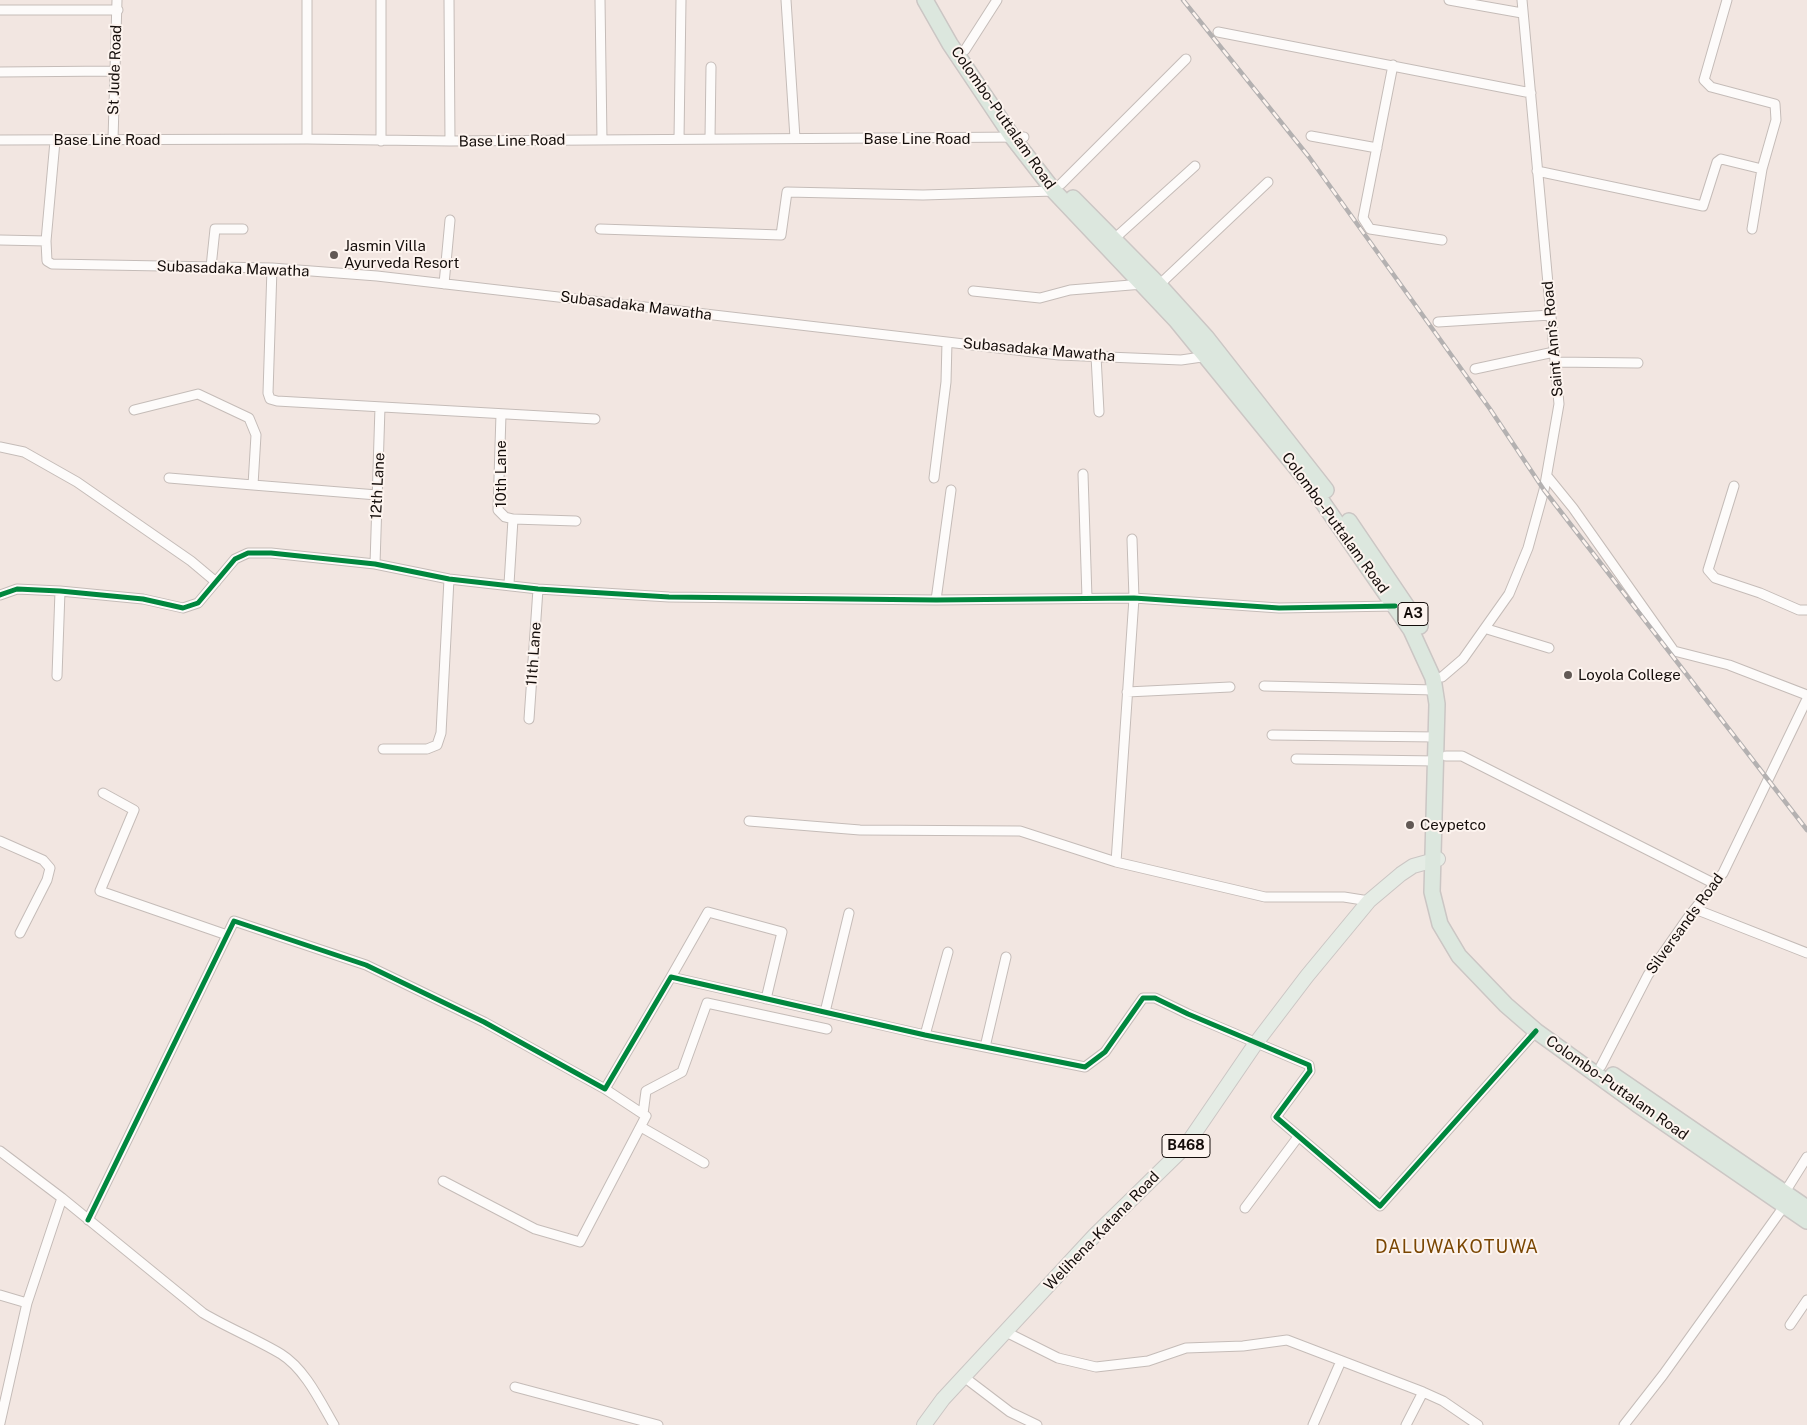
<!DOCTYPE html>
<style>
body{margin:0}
canvas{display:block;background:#f2e6e1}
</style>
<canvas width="1807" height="1425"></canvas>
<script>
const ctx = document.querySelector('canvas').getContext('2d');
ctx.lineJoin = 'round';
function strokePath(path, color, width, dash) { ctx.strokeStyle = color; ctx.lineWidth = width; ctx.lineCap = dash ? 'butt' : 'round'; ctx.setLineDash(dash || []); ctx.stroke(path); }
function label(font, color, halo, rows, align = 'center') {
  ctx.font = font + ' "Public Sans",sans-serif'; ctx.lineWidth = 4; ctx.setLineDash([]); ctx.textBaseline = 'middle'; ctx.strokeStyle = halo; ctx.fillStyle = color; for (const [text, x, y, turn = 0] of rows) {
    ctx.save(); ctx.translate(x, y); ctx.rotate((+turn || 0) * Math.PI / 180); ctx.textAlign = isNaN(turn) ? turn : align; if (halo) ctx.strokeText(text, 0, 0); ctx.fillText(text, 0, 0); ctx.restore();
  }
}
const minor = new Path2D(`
 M307 0V139
 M381 0V141
 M449 0 450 141
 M600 0 602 140
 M786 0 795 138
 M1449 0 1522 13
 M1727 0 1704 80 1711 87 1775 104 1776 120 1762 169 1752 229
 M0 10H118
 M1218 32 1531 93
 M965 50 997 0
 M1393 65 1363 218 1370 229 1442 240
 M0 72 114 71
 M1311 136 1377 148
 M710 138 711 67
 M679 139 681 0
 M0 140 307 139 450 141 1024 137
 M113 140 117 0
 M55 141 46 241 47 261 52 264 272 268 377 276 1059 355 1181 360 1209 356
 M1537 171 1703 206 1717 162 1721 159 1762 169
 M1061 184 1186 59
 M600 229 781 235 787 192 923 195 1054 191
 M1114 239 1195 166
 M0 240 46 241
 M211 267 215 229H243
 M272 268 268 393 270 399 277 401 595 419
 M444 284 450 220
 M1159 285 1268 182
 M973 291 1040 298 1070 290 1143 284
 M1438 322 1551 315
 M1096 356 1099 412
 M1555 362 1638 363
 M1475 369 1554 352
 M134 410 198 394 249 418 256 435 253 485 377 495
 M501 414 498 510 505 517 513 519 509 584
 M0 447 24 452 77 482 191 561 216 582
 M1083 474 1087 598
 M1547 476 1573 508 1674 651 1729 665 1807 695
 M169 478 253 485
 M934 478 946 382 947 342
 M1734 486 1708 570 1715 578 1760 593 1799 610H1807
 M513 519 576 521
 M375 564 380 407
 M0 595 17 589 60 591 143 599 183 608 198 603 235 559 248 553H271L375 564 449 579 538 589 669 597 936 600 1134 598 1279 608 1395 606
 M936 600 951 490
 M1487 629 1549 648
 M57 676 60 591
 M1442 677 1463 659 1509 594 1528 548 1544 490 1559 404 1522 0
 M1264 686 1435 690
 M1127 692 1230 687
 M529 719 538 589
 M1272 735 1437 737
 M383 749H427L437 745 441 733 449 579
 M1446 756H1462L1713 883
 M1296 759 1437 761
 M103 793 134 810 100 891 227 935
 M749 821 860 830 1020 831 1116 862 1265 897H1344L1369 901
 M0 841 43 860 50 868 47 880 20 933
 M1116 862 1134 598 1132 539
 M1695 909 1807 953
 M671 977 708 912 782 932 766 999
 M825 1012 849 913
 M925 1035 948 952
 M985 1047 1006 957
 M1601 1066 1648 975 1687 919 1723 873 1807 699
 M643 1114 646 1091 682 1072 707 1003 827 1029
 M641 1127 704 1163
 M0 1151 62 1198 203 1313C228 1328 256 1339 281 1354 305 1369 320 1401 334 1425
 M443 1181 535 1229 580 1242 646 1116 605 1089
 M1785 1192 1807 1157
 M1245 1208 1298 1137
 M88 1220 234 921 366 965 484 1022 605 1089 671 977 925 1035 1085 1067 1105 1052 1143 998H1155L1188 1014 1309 1065 1310 1071 1276 1117 1380 1206 1536 1031
 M0 1295 27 1303
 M1790 1325 1807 1300
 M1006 1332 1058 1358 1096 1367 1148 1361 1186 1348 1243 1346 1287 1340 1423 1392 1443 1401 1478 1425
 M964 1377 1010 1412 1037 1425
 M515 1387 658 1425
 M0 1423 27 1303 62 1198
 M1313 1425 1341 1361
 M1406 1425 1423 1392
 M1624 1425 1663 1375 1785 1205`);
const primary = new Path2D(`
 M924 1425 943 1399 1095 1235 1185 1147 1256 1043 1307 976 1369 901 1401 874 1413 866 1438 859`);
const trunk = new Path2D(`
 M925 0 950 44 1013 138 1054 191 1176 320 1312 487 1411 630 1433 678 1437 704 1432 892 1440 924 1459 956 1506 1005 1536 1031 1637 1104 1807 1221
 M1073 198 1159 285 1206 337 1326 490
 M1349 521 1420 626
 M1613 1075 1807 1208`);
strokePath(minor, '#c5bcb8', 11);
strokePath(primary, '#cbc6c4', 16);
strokePath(trunk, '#cbc6c4', 18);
strokePath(minor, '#fdfbfa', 9);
strokePath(primary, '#e5ece5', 14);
strokePath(trunk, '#dce7de', 15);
const rail = new Path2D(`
 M1183 0 1309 157 1490 409 1544 490 1807 830`);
strokePath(rail, '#b4b1b1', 4.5);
strokePath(rail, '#fdf4ef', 2.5, [8]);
strokePath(new Path2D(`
 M0 595 17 589 60 591 143 599 183 608 198 603 235 559 248 553H271L375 564 449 579 538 589 669 597 936 600 1134 598 1279 608 1395 606
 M88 1220 234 921 366 965 484 1022 605 1089 671 977 925 1035 1085 1067 1105 1052 1143 998H1155L1188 1014 1309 1065 1310 1071 1276 1117 1380 1206 1536 1031`), '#00873e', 5);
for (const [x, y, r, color] of [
 [334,255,5,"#625955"],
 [1568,675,5,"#625955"],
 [1410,825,5,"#625955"]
]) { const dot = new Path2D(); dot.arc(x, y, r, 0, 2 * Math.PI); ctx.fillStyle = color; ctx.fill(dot); strokePath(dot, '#fdf4ef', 2); }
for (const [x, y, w] of [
 [1413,614,30],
 [1186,1146,48]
]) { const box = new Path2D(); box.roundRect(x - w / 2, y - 11.5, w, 23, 4); ctx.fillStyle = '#fdf4ef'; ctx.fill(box); strokePath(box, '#140d0a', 1); }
label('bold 14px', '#140d0a', null, [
 ["A3",1413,614],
 ["B468",1186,1146]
]);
label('15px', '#140d0a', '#fdf4ef', [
 ["St Jude Road",115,70,-88],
 ["Colombo-Puttalam Road",1003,118,55],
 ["Base Line Road",917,139],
 ["Base Line Road",107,140],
 ["Base Line Road",512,141,-1],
 ["Subasadaka Mawatha",233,269,2],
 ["Subasadaka Mawatha",636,306,7],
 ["Saint Ann's Road",1553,339,-95],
 ["Subasadaka Mawatha",1039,350,5],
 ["10th Lane",501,474,-90],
 ["12th Lane",378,486,-87],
 ["Colombo-Puttalam Road",1335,523,54],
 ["11th Lane",534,654,-86],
 ["Silversands Road",1685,924,-54],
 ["Colombo-Puttalam Road",1617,1088,35],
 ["Welihena-Katana Road",1102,1231,-46]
]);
label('15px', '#140d0a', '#fdf4ef', [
 ["Jasmin Villa",344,246],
 ["Ayurveda Resort",344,263],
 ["Loyola College",1578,675],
 ["Ceypetco",1420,825]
], 'left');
ctx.letterSpacing = '1px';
label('18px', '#7a4602', '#fdf4ef', [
 ["DALUWAKOTUWA",1457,1247]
]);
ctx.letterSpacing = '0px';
</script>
